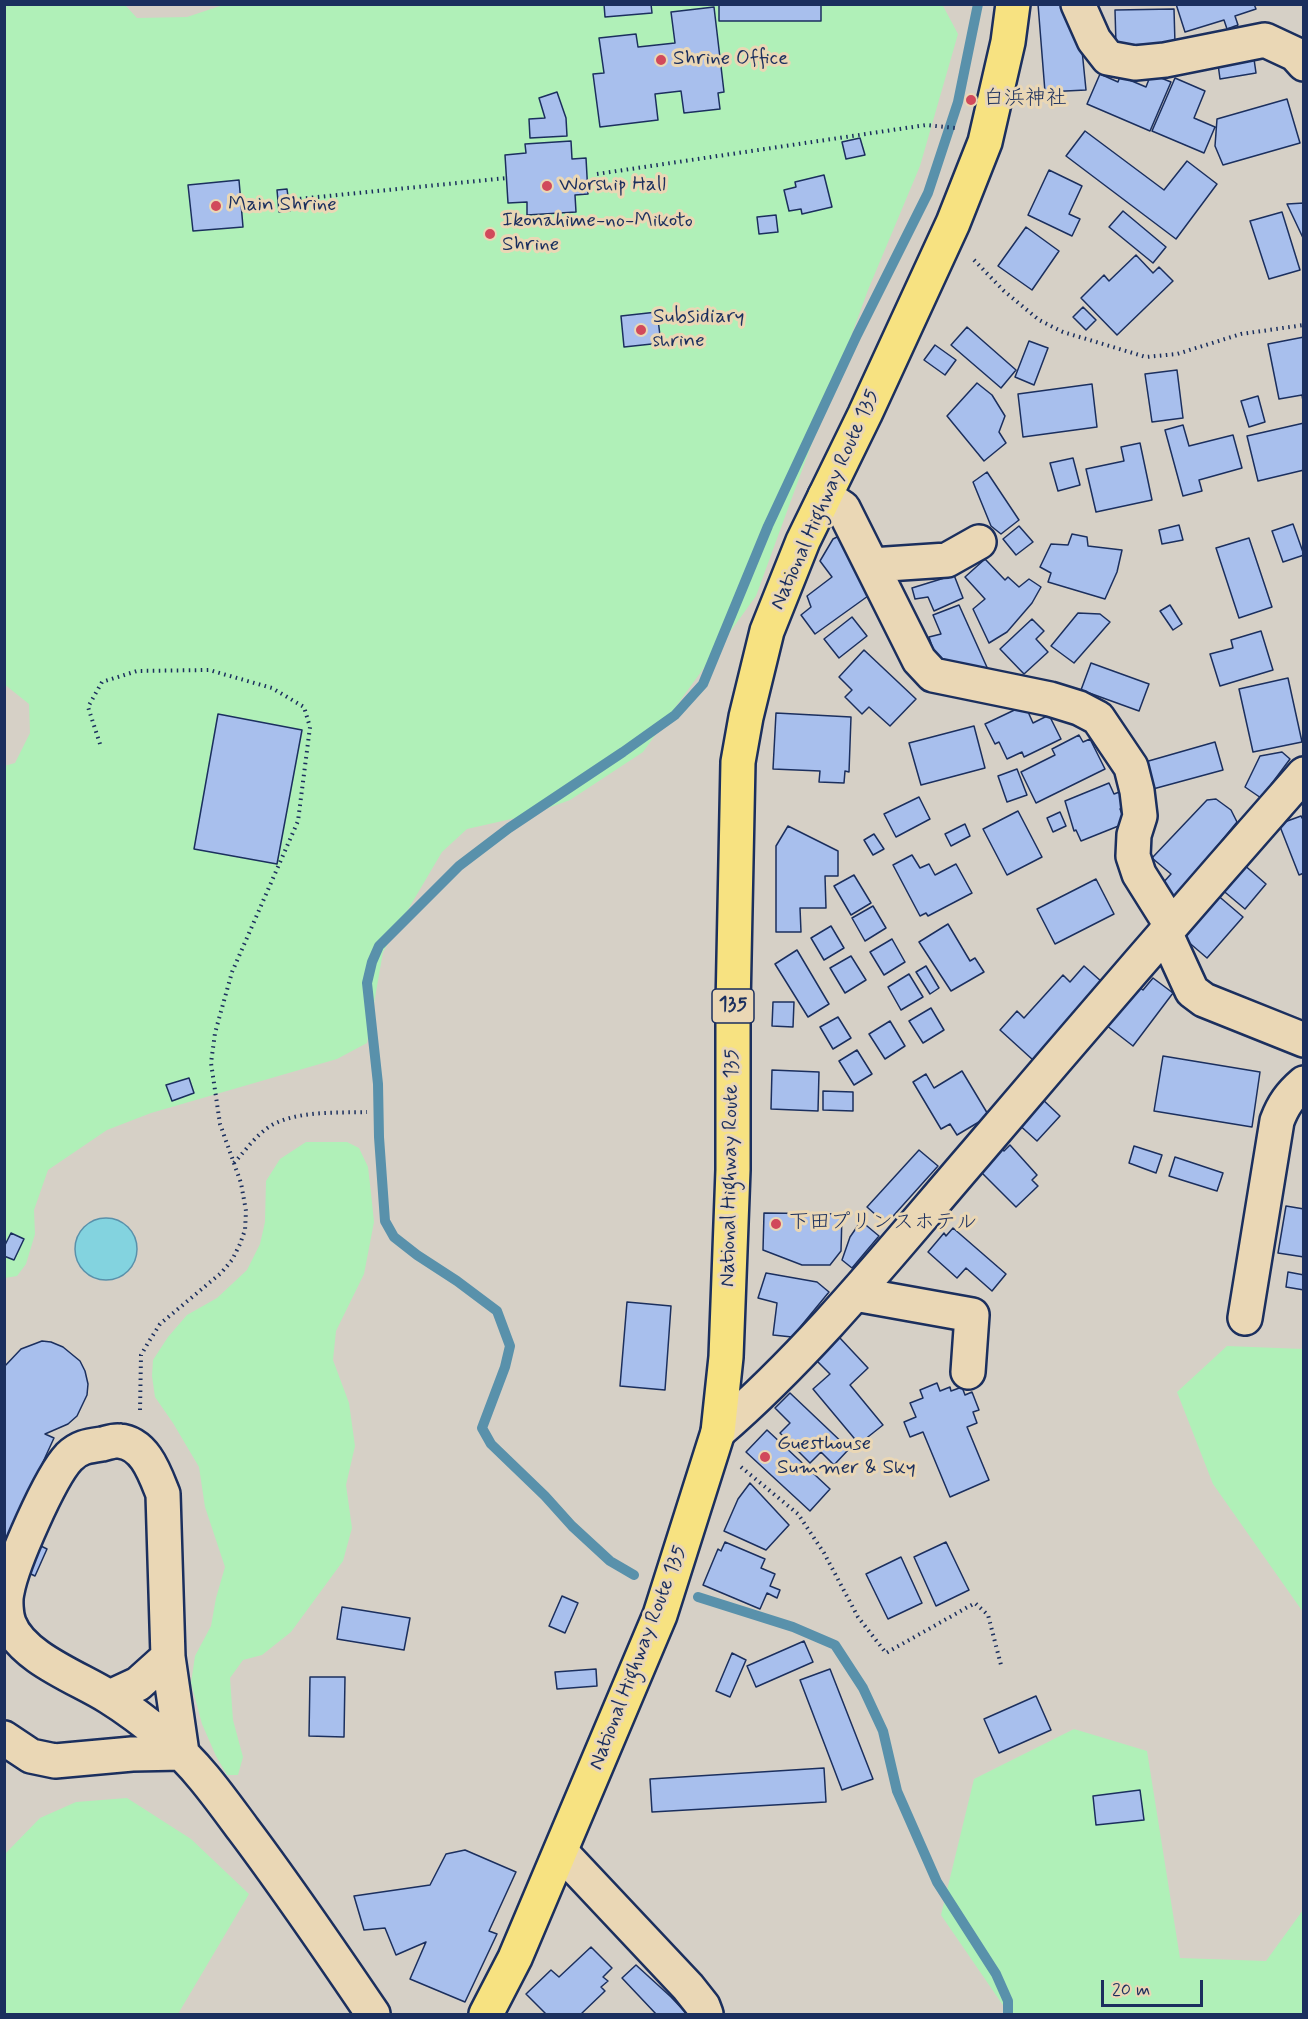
<!DOCTYPE html>
<meta charset="utf-8">
<style>
body{margin:0}
#map{position:relative;width:1308px;height:2019px;overflow:hidden;background:#d6d0c6;font-family:Mynerve,sans-serif}
canvas{display:block}
.frame{position:absolute;inset:0;border:6px solid #1b2f5e;pointer-events:none}
.scale{position:absolute;left:1101px;top:1980px;width:102px;height:27px;box-sizing:border-box;border:3px solid #1b2f5e;border-top:0;padding-left:8px;font-size:18px;line-height:21px;white-space:nowrap;color:#1b2f5e;-webkit-text-stroke:4px #ead7b5;paint-order:stroke}
</style>
<div id="map">
<canvas width="1308" height="2019"></canvas>
<div class="frame"></div>
<div class="scale">20 m</div>
</div>
<script>
const ctx = document.querySelector('canvas').getContext('2d');
ctx.lineJoin = 'round';
function fill(path, color) { ctx.fillStyle = color; ctx.fill(path, 'evenodd'); }
function strokePath(path, color, width, dash) { ctx.strokeStyle = color; ctx.lineWidth = width; ctx.lineCap = dash ? 'butt' : 'round'; ctx.setLineDash(dash || []); ctx.stroke(path); }
function label(font, color, halo, rows, align = 'center') {
  ctx.font = font + ' Mynerve,"Klee One",sans-serif'; ctx.lineWidth = 6; ctx.setLineDash([]); ctx.textBaseline = 'middle'; ctx.strokeStyle = halo; ctx.fillStyle = color; for (const [text, x, y, turn = 0] of rows) {
    ctx.save(); ctx.translate(x, y); ctx.rotate((+turn || 0) * Math.PI / 180); ctx.textAlign = isNaN(turn) ? turn : align; if (halo) ctx.strokeText(text, 0, 0); ctx.fillText(text, 0, 0); ctx.restore();
  }
}
fill(new Path2D(`
 M226 4H942L958 34 920 166 868 290 756 596 643 752 570 800 529 815 467 829 442 852 383 952 367 1043 337 1059 151 1113 107 1130 48 1170 34 1210 35 1234 26 1264 17 1276 5 1278 4 766 15 763 30 733 29 704 4 684V5H125L137 18 187 17Z
 M306 1142H347L359 1148 368 1167 371 1193 374 1222 364 1274 336 1331 333 1360 349 1403 355 1446 346 1485 352 1528 343 1561 291 1632 262 1655 243 1660 230 1678 233 1720 243 1757 238 1775H227L216 1756 202 1724 191 1683 195 1656 211 1626 216 1598 225 1567 205 1507 199 1467 173 1423 155 1397 152 1376 153 1360 168 1337 187 1315 217 1298 247 1270 260 1244 265 1222 266 1181 280 1159Z
 M1227 1346 1303 1349V1612L1213 1484 1177 1392Z
 M1074 1729 1147 1751 1180 1958 1266 1961 1303 1910V2014H1009L941 1915 974 1779Z
 M127 1798 191 1839 249 1894 178 2014H5V1854L40 1818 76 1802Z`), '#b0f0b8');
const water = new Path2D(`
 M75 1249a31 31 0 1 1 62 0a31 31 0 1 1-62 0Z`);
fill(water, '#83d3df');
strokePath(water, '#5991ab', 1.5);
strokePath(new Path2D(`
 M634 1575 610 1561 572 1526 545 1496 491 1444 482 1428 505 1367 510 1346 497 1311 457 1281 417 1255 394 1237 385 1221 379 1137 378 1084 367 983 372 962 379 946 459 866 509 828 623 752 675 715 703 684 768 526 857 335 928 193 958 102 978 4
 M698 1597 793 1627 835 1645 863 1688 883 1731 897 1791 937 1882 996 1974 1008 2001V2014`), '#5991ab', 10);
const building = new Path2D(`
 M604 4H651L652 13 605 17Z
 M719 4H821V21H719Z
 M1038 4H1061L1063 14 1081 40 1086 90 1045 92Z
 M1176 4H1254L1256 9 1235 16 1238 25 1227 29 1224 20 1185 32Z
 M714 7 724 92 718 93 720 109 684 113 681 91 655 94 658 120 600 127 593 74 604 73 599 38 636 34 638 47 675 43 671 12Z
 M1174 9 1175 44 1116 45 1115 10Z
 M1254 59 1256 73 1220 79 1218 64Z
 M1100 74 1118 82 1120 76 1146 87 1151 74 1171 82 1150 131 1087 104Z
 M1175 78 1205 91 1194 118 1215 127 1204 153 1152 131Z
 M557 92 566 118 567 136 530 138 529 119 545 118 539 98Z
 M1287 99 1300 143 1223 165 1215 146 1217 119Z
 M1085 131 1164 190 1187 161 1217 184 1176 239 1066 156Z
 M860 138 865 155 846 159 842 142Z
 M571 141 572 159 586 158 588 194 575 195 576 212 527 215V202L508 203 505 155 526 153 525 144Z
 M1049 170 1082 186 1069 214 1080 219 1072 236 1028 215Z
 M824 175 832 207 802 214 801 209 789 211 784 190 796 187 795 182Z
 M239 180 243 227 193 231 188 185Z
 M287 189 290 211 279 212 277 190Z
 M1304 203V240L1287 204Z
 M1123 211 1166 247 1153 263 1109 227Z
 M1282 212 1300 270 1269 279 1250 221Z
 M776 215 778 232 759 234 757 217Z
 M1026 227 1059 251 1032 290 998 266Z
 M1136 255 1153 273 1159 267 1173 281 1117 335 1081 298 1104 275 1109 281Z
 M1083 307 1096 320 1086 330 1073 317Z
 M657 312 661 343 624 347 621 316Z
 M967 327 1016 370 1001 388 951 345Z
 M1304 337V407L1302 395 1279 399 1268 344Z
 M1029 341 1048 348 1034 385 1015 377Z
 M935 345 956 360 945 375 924 360Z
 M1177 370 1183 418 1152 422 1145 374Z
 M977 383 992 395 1005 416 999 432 1006 443 984 461 947 416Z
 M1092 384 1097 427 1023 437 1018 394Z
 M1258 396 1265 422 1249 427 1241 401Z
 M1304 423V470L1258 481 1247 436Z
 M1183 425 1189 446 1233 435 1242 468 1199 480 1202 491 1183 496 1165 430Z
 M1140 443 1152 500 1096 512 1086 469 1124 461 1121 447Z
 M1073 458 1080 485 1058 491 1050 463Z
 M987 472 1019 520 1001 534 991 526 973 482Z
 M1293 524 1304 555 1283 562 1272 531Z
 M1179 525 1183 540 1162 544 1159 530Z
 M1019 526 1033 542 1016 555 1003 539Z
 M847 532 875 591 815 634 801 615 811 607 807 596 832 577 820 561 833 539Z
 M1072 534 1087 537 1088 546 1122 550 1117 572 1105 599 1048 582 1051 573 1040 567 1051 544 1068 545Z
 M1249 538 1272 607 1239 618 1216 548Z
 M985 559 1005 580 1008 577 1019 587 1029 579 1041 587 1032 603 1007 632 989 643 973 609 985 599 965 577Z
 M954 575 963 598 934 611 928 597 915 599 912 588Z
 M959 605 990 674 937 662 929 637 941 634 933 615Z
 M1170 605 1182 624 1173 630 1160 611Z
 M1078 613 1100 614 1110 622 1074 663 1051 646Z
 M852 617 867 636 839 658 824 639Z
 M1032 619 1044 631 1036 639 1048 652 1024 674 1000 649Z
 M1261 631 1273 670 1220 686 1210 654 1233 648 1231 640Z
 M864 650 916 699 890 726 869 707 862 714 845 697 852 690 839 677Z
 M1091 663 1149 684 1139 711 1081 690Z
 M1288 678 1302 742 1253 752 1239 689Z
 M1025 705 1033 723 1049 715 1061 739 1024 757 1022 752 1007 759 999 742 995 744 985 724Z
 M776 713 851 717 849 772 845 771 844 783 819 782 820 771 773 769Z
 M218 714 302 730 277 864 194 849Z
 M974 726 985 768 921 785 909 743Z
 M1079 735 1083 742 1090 739 1105 769 1036 803 1021 772 1055 755 1052 749Z
 M1215 742 1223 770 1153 789 1145 762Z
 M1282 752 1290 759 1261 798 1245 787 1260 756Z
 M1017 769 1027 795 1007 802 998 776Z
 M1109 783 1114 794 1122 791 1129 806 1120 809 1126 823 1081 841 1076 830 1074 831 1065 801Z
 M919 797 930 819 896 837 884 814Z
 M1216 799 1231 810 1237 822 1176 897 1161 885 1171 874 1152 858 1207 800Z
 M1018 811 1042 857 1007 875 983 829Z
 M1060 812 1066 826 1053 832 1047 818Z
 M1301 816 1304 821V873L1299 875 1279 824Z
 M965 824 970 836 951 846 945 834Z
 M788 826 838 851V876H825L826 908H800L801 932H776V846Z
 M874 834 884 849 873 855 864 840Z
 M912 855 920 868 929 864 935 875 956 864 972 893 928 916 926 913 920 916 893 865Z
 M1242 863 1266 884 1245 909 1220 888Z
 M854 875 871 903 851 915 834 886Z
 M1096 879 1114 914 1055 944 1037 909Z
 M1215 893 1243 917 1207 958 1179 934Z
 M873 906 886 928 865 941 852 918Z
 M948 924 970 961 975 958 984 972 951 991 919 942Z
 M831 926 844 948 824 960 811 938Z
 M892 939 905 962 884 975 870 952Z
 M797 950 829 1004 808 1017 775 964Z
 M851 956 866 980 845 993 830 968Z
 M926 966 939 988 930 994 916 972Z
 M1084 966 1102 982 1033 1060 1000 1030 1017 1011 1024 1018 1063 975 1070 982Z
 M909 974 923 997 901 1010 888 987Z
 M1153 978 1173 993 1133 1046 1106 1025 1136 985 1143 990Z
 M773 1002H794L793 1027 772 1026Z
 M931 1008 944 1030 923 1043 909 1021Z
 M838 1017 851 1038 833 1049 820 1027Z
 M890 1021 905 1046 885 1059 869 1034Z
 M857 1050 872 1074 854 1085 839 1061Z
 M1163 1056 1260 1072 1252 1127 1154 1111Z
 M772 1070 819 1072 818 1111 771 1109Z
 M962 1071 989 1116 957 1135 950 1124 941 1129 913 1082 926 1074 934 1088Z
 M189 1078 194 1093 172 1101 166 1085Z
 M823 1091 853 1092V1111L823 1110Z
 M1040 1097 1060 1116 1037 1141 1016 1122Z
 M998 1145 1004 1151 1010 1145 1037 1175 1032 1180 1038 1186 1016 1207 975 1166Z
 M1134 1146 1162 1155 1156 1173 1129 1163Z
 M919 1150 938 1166 886 1224 867 1207Z
 M1175 1157 1223 1173 1217 1191 1169 1176Z
 M1286 1206 1304 1209V1257L1278 1253Z
 M764 1213 842 1214 841 1251 830 1265H802L763 1250Z
 M861 1221 879 1236 852 1268 842 1260 850 1237Z
 M953 1228 1006 1274 992 1291 966 1268 957 1278 928 1252 944 1233 946 1236Z
 M11 1233 24 1239 14 1260 4 1256V1247Z
 M1288 1272 1304 1275V1290L1286 1287Z
 M766 1273 817 1282 829 1292 792 1337 773 1335 777 1303 758 1298Z
 M627 1302 671 1306 665 1390 620 1386Z
 M839 1337 868 1368 850 1385 883 1425 859 1444 813 1389 830 1374 815 1359Z
 M42 1341 51 1342 63 1347 80 1361 85 1371 88 1384 87 1395 77 1416 68 1424 45 1434 54 1438 4 1547V1367L21 1349Z
 M937 1383 940 1391 950 1387 951 1391 962 1387 965 1395 972 1392 979 1410 973 1412 977 1423 967 1427 989 1480 950 1497 923 1432 910 1437 904 1422 916 1417 910 1403 923 1398 920 1390Z
 M790 1393 849 1449 834 1465 821 1452 810 1463 780 1433 790 1423 775 1408Z
 M767 1430 830 1489 810 1511 746 1452Z
 M750 1483 789 1525 766 1550 724 1531 738 1499Z
 M11 1531 47 1549 35 1576 4 1561Z
 M725 1542 765 1559 761 1568 775 1574 770 1586 780 1590 777 1598 767 1593 760 1609 703 1585 718 1549 721 1551Z
 M946 1542 969 1590 936 1606 914 1557Z
 M901 1557 922 1603 888 1619 866 1574Z
 M562 1596 578 1603 565 1633 549 1626Z
 M342 1607 410 1618 404 1650 337 1639Z
 M804 1641 813 1662 756 1687 747 1666Z
 M732 1653 746 1660 730 1697 716 1691Z
 M596 1669 597 1686 557 1689 555 1672Z
 M830 1669 873 1779 842 1790 800 1680Z
 M310 1677H345L344 1737 309 1736Z
 M1036 1696 1051 1730 999 1753 984 1719Z
 M824 1768 826 1802 652 1812 650 1779Z
 M1140 1790 1144 1820 1096 1825 1093 1796Z
 M465 1850 516 1872 489 1931 497 1934 465 2002 410 1979 426 1942 396 1955 385 1928 364 1930 354 1896 430 1885 446 1854Z
 M591 1947 612 1968 603 1977 608 1981 601 1987 605 1991 581 2014H546L526 1994 551 1970 559 1977Z
 M636 1965 671 1997 687 2014H656L622 1978Z`);
fill(building, '#a8bfed');
strokePath(building, '#1b2f5e', 1.5);
const minor = new Path2D(`
 M1078 4 1094 40 1108 58 1135 63 1165 60 1265 40 1295 54 1304 64
 M825 496 843 508 919 660 933 675 1050 699 1079 708 1098 718 1131 767 1137 791 1140 816 1134 835 1133 856 1139 874 1171 925
 M872 565 947 560 979 542
 M1165 932 1192 991 1204 1000 1304 1040
 M855 1294 972 1315 968 1372
 M1245 1318 1277 1121C1283 1105 1290 1095 1304 1083
 M718 1432C814 1349 894 1248 977 1152 1085 1025 1194 899 1304 774
 M110 1697 138 1684 168 1657
 M4 1738 31 1756 55 1761 132 1754 182 1753
 M182 1753 168 1657 163 1494C155 1474 145 1443 119 1441 114 1440 107 1443 102 1444 88 1446 79 1447 69 1457 50 1477 12 1564 7 1592 5 1600 6 1615 9 1623 22 1658 79 1678 109 1697 130 1710 148 1724 167 1740 197 1765 220 1798 243 1829 289 1890 331 1952 373 2014
 M561 1852 688 1987 703 2006 706 2014`);
const highway = new Path2D(`
 M486 2014 515 1958 660 1615 718 1432 726 1357 733 1170V1007L738 762 746 717 767 631 803 541 865 414 953 223 985 142 1008 42 1013 4`);
strokePath(minor, '#1b2f5e', 38);
strokePath(highway, '#1b2f5e', 38);
strokePath(new Path2D(`
 M597 174 926 125 955 128
 M288 200 507 178
 M974 260 1004 291 1039 320 1063 332 1146 357 1177 354 1241 334 1304 325
 M100 744 88 707 102 682 137 671 209 670 272 688 304 707 310 727 298 821 232 972 215 1033 211 1063 220 1124 241 1183 246 1211 245 1230 240 1244 232 1260 221 1273 160 1324 148 1343 141 1355 140 1411
 M234 1163C244 1152 254 1138 266 1129 291 1110 337 1113 367 1112
 M741 1467 798 1514 824 1553 858 1617 886 1653 975 1603 988 1615 1001 1665`), '#1b2f5e', 4, [1.5, 4.5]);
strokePath(minor, '#ead7b5', 33);
strokePath(highway, '#f7e281', 33);
for (const [x, y, r, color] of [
 [661,60,6,"#d1495b"],
 [971,100,6,"#d1495b"],
 [547,186,6,"#d1495b"],
 [216,206,6,"#d1495b"],
 [490,234,6,"#d1495b"],
 [641,330,6,"#d1495b"],
 [776,1224,6,"#d1495b"],
 [765,1457,6,"#d1495b"]
]) { const dot = new Path2D(); dot.arc(x, y, r, 0, 2 * Math.PI); ctx.fillStyle = color; ctx.fill(dot); strokePath(dot, '#ead7b5', 2); }
for (const [x, y, w] of [
 [733,1006,42]
]) { const box = new Path2D(); box.roundRect(x - w / 2, y - 17, w, 34, 4.5); ctx.fillStyle = '#ead7b5'; ctx.fill(box); strokePath(box, '#1b2f5e', 1.5); }
label('bold 20px', '#1b2f5e', null, [
 ["135",733,1006]
]);
label('21px', '#1b2f5e', '#ead7b5', [
 ["Shrine Office",673,60],
 ["白浜神社",983,100],
 ["Worship Hall",559,186],
 ["Main Shrine",228,206],
 ["Ikonahime-no-Mikoto",502,222],
 ["Shrine",502,246],
 ["Subsidiary",653,318],
 ["shrine",653,342],
 ["下田プリンスホテル",788,1224],
 ["Guesthouse",777,1445],
 ["Summer & Sky",777,1469]
], 'left');
label('21px', '#1b2f5e', '#ead7b5', [
 ["National Highway Route 135",826,500,-66],
 ["National Highway Route 135",731,1168,-89],
 ["National Highway Route 135",639,1658,-69]
]);
</script>
